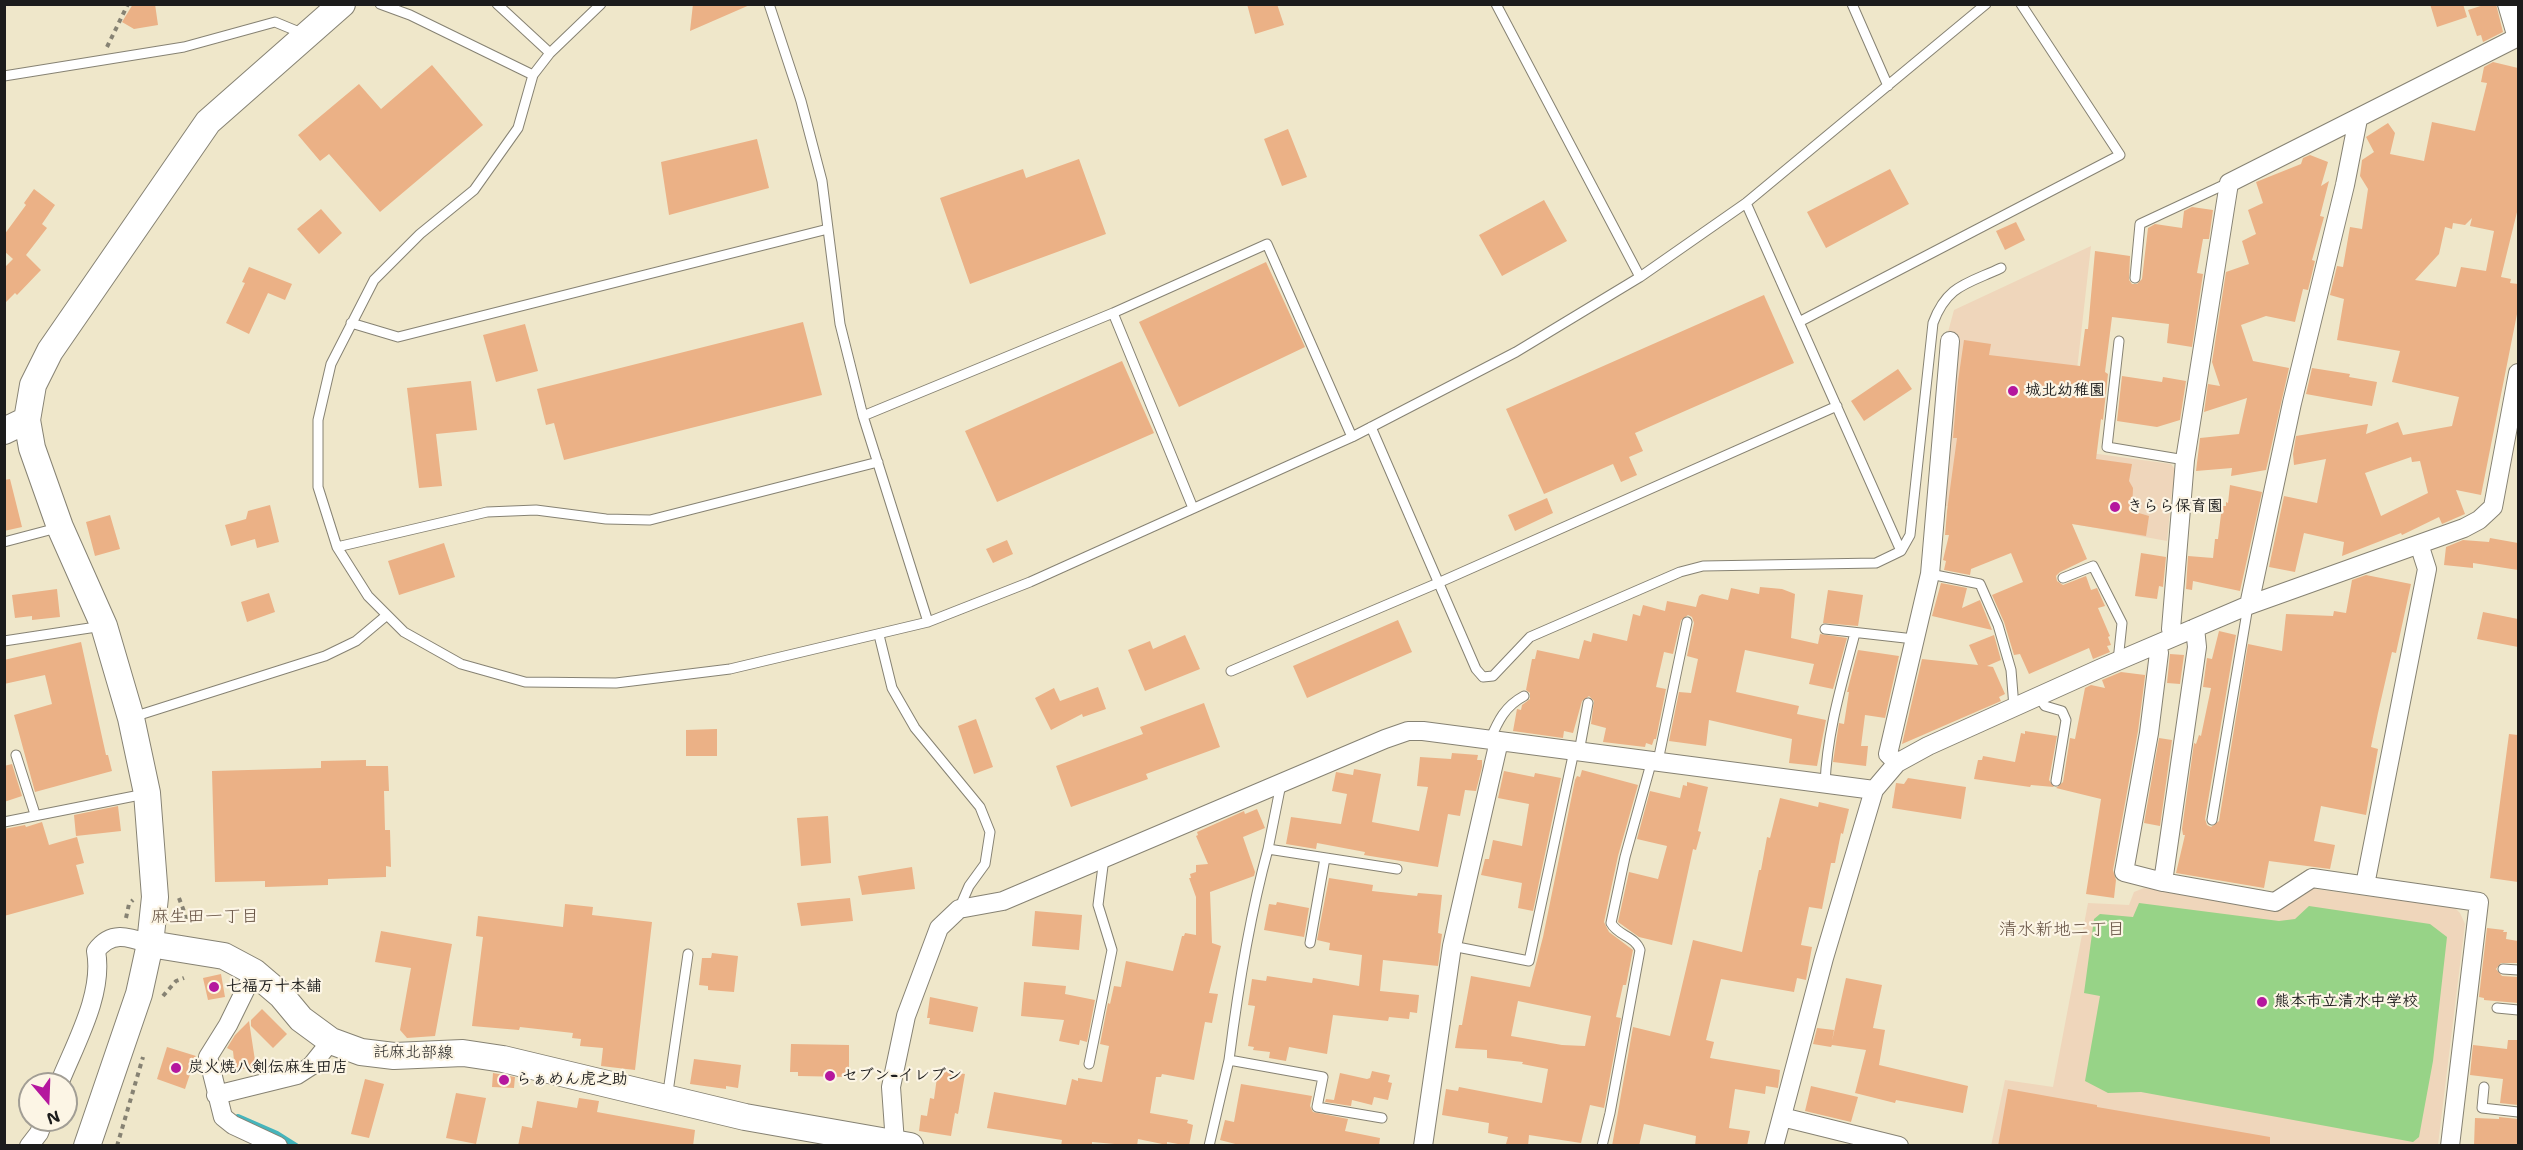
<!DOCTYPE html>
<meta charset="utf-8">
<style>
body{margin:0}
#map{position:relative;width:2523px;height:1150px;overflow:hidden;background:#efe7ca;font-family:"Shantell Sans",sans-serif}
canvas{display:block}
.frame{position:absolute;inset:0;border:6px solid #1c1c1c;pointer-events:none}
.north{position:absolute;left:18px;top:1072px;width:60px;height:60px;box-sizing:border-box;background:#fcf5e5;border:2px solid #a29e95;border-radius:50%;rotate:161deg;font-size:16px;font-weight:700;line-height:24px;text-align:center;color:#1c1c1c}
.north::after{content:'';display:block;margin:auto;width:21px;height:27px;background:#b5179e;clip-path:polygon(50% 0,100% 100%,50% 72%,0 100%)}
</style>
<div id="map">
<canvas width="2523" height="1150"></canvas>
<div class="frame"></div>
<div class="north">N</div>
</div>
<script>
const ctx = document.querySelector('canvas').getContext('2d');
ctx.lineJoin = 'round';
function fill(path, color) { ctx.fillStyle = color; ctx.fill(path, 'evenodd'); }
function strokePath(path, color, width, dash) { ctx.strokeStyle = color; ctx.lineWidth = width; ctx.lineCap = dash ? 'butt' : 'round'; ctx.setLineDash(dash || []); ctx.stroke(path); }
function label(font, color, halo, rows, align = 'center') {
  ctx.font = font + ' "Shantell Sans","Klee One",sans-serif'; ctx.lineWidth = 4.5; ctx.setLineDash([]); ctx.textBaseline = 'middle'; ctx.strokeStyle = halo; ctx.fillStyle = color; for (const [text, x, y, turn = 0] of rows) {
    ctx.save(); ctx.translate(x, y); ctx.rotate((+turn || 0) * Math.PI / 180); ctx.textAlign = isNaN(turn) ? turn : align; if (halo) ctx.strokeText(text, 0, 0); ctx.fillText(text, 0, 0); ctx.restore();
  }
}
fill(new Path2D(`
 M2091 246 2068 449 2054 522 1940 505 1956 333 1948 332 1954 310Z
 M2069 450 2171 464 2177 472 2172 492 2167 541 2057 521Z
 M2144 888 2278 907 2307 888 2454 907 2460 913 2465 924 2438 1145 1991 1146 2005 1080 2053 1087 2088 903 2129 905 2134 892Z`), '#efd6bb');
fill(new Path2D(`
 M2139 903 2279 921 2295 919 2309 906 2430 924 2447 937 2433 1061 2419 1137 2413 1142 2141 1092 2108 1093 2085 1081 2100 996 2084 993 2094 919 2100 914 2133 917Z`), '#97d387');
strokePath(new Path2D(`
 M238 1117 277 1134 296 1146`), '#45b5bc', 6);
fill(new Path2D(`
 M133 4H155L158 25 134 29 122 22Z
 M693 4H752L690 31Z
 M1247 4H1277L1284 25 1255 34Z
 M2430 4H2463L2467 17 2437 27Z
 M2487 4H2496L2503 32 2483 42 2481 35 2477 36 2468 10Z
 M2493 62 2518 68V208L2501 277 2511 279 2510 283 2518 284V309L2481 495 2456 490 2465 514 2442 524 2439 517 2402 535 2401 533 2342 556 2344 542 2304 533 2295 572 2269 567 2284 496 2317 503 2326 459 2294 465 2293 454 2296 436 2368 424 2366 434 2398 422 2403 435 2452 426 2459 397 2392 382 2400 351 2337 340 2344 299 2330 295 2337 266 2343 267 2350 227 2362 229 2368 189 2360 176 2362 160 2374 152 2366 137 2388 123 2395 133 2390 154 2424 161 2432 122 2475 131 2487 83 2481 82 2484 67ZM2472 218 2470 226 2494 231 2486 271 2461 267 2456 287 2415 280 2439 254 2445 227 2452 229 2453 223 2465 225ZM2411 457 2412 462 2420 461 2428 493 2381 516 2365 473Z
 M432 65 483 125 380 212 329 154 320 161 298 135 359 84 381 109Z
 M1288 129 1307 177 1282 186 1264 139Z
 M757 139 769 188 669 215 661 162Z
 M2310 155 2328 162 2321 186 2329 181 2320 216 2324 217 2312 260 2315 261 2308 290 2303 289 2295 322 2266 316 2241 325 2253 361 2289 368 2266 470 2231 476 2232 468 2196 471 2200 438 2239 434 2247 398 2204 412 2208 384 2220 386 2212 362 2226 272 2249 264 2242 241 2256 234 2248 210 2263 203 2256 182 2301 164 2303 158Z
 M1079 159 1106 234 970 284 940 198 1023 169 1026 178Z
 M1890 169 1909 204 1826 248 1807 212Z
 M34 189 55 205 42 224 47 228 26 255 41 270 17 295 15 293 4 304V268L13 259 4 251V235L26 205 24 203Z
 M1544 200 1567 241 1502 276 1479 235Z
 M2192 207 2213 210 2209 239H2203L2197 273 2203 274 2192 347 2167 343 2169 324 2112 317 2105 372 2108 374 2103 420 2101 419 2096 459 2132 464 2129 481 2133 488 2132 511 2149 516 2146 536 2072 524 2087 559 2060 572 2056 576 2057 581 2063 585 2086 576 2091 590 2097 588 2105 606 2098 608 2110 636 2108 637 2111 645 2107 646 2110 652 2093 659 2089 648 2029 674 2020 654 2014 655 2004 622 1992 595 2023 582 2011 553 1971 569 1970 575 1944 570 1946 561 1943 560 1949 535H1945L1947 511 1957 438H1953L1958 381 1964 340 1991 344 1989 355 2080 366 2085 329H2088L2095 251 2130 256 2129 280 2132 284H2137L2142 279 2148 228 2155 224 2182 228 2184 211Z
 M321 209 342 233 319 254 297 229Z
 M2016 222 2025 240 2005 250 1996 231Z
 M1266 262 1305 347 1179 407 1139 322Z
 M249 267 292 284 285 300 268 293 249 334 226 323 245 283 242 282Z
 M1764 295 1794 363 1635 433 1643 451 1629 457 1637 475 1621 482 1613 464 1544 494 1506 409Z
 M803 322 822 395 564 460 554 423 546 425 537 389Z
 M525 324 538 371 496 382 483 335Z
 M1122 361 1154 433 997 502 965 431Z
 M2312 368 2350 374 2349 377 2377 382 2372 406 2306 394Z
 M1898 369 1912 389 1864 421 1851 401Z
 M2122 376 2162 382 2163 377 2186 381 2180 420 2157 427 2117 421Z
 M471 381 477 430 436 434 442 486 419 488 407 388Z
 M10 479 22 527 4 531V480Z
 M2230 485 2262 492 2240 591 2193 581 2192 590 2186 589 2188 556 2213 558 2215 539H2218L2222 506H2226V502L2228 503Z
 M1547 498 1553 513 1515 531 1508 515Z
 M270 505 279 542 257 548 255 539 231 546 225 525 246 519 248 511Z
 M110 515 120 549 95 556 86 522Z
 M2490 538 2518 543V570L2473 563V568L2444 565 2446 547 2463 540 2489 542Z
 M1007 540 1013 554 993 563 986 549Z
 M444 543 455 577 399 595 388 561Z
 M2141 553 2166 557 2163 587 2159 586 2157 599 2135 596Z
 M2366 575 2411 584 2396 653 2392 652 2378 713 2371 747 2378 749 2366 815 2321 806 2314 841 2335 845 2330 869 2269 861 2264 888 2176 873 2185 835H2183L2182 829 2194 743 2196 744 2199 735 2201 736 2211 688 2203 687 2207 658 2212 659 2219 631 2236 635 2205 819 2207 825 2211 827 2219 821 2248 644 2282 651 2286 614 2333 616 2334 611 2346 613 2352 580Z
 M1941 583 1967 588 1962 608 1980 600 1992 630 1932 616Z
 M1760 587 1782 589 1795 594 1791 638 1818 644 1820 634 1847 638 1833 689 1809 684 1814 664 1745 650 1736 692 1799 706 1797 714 1826 720 1817 766 1789 763 1792 739 1709 720 1706 746 1669 741 1679 692 1691 693 1698 659 1687 656 1694 623 1692 617 1688 615 1681 620 1673 654 1664 652 1656 687 1666 689 1656 739H1654L1652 745 1646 743 1645 747 1603 742 1606 728 1591 724 1594 701 1589 696 1582 701 1573 733 1564 731 1563 738 1513 731 1517 709 1521 710 1522 705 1530 699V693L1526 690 1532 659H1535L1537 650 1579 659 1584 640 1591 642 1593 633 1627 641 1633 614 1640 616 1643 605 1665 611 1667 601 1696 607 1699 596 1702 594 1728 600 1731 588 1759 594Z
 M57 589 60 617 32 620V616L15 618 12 595Z
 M1828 590 1863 595 1858 626 1823 623Z
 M269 593 275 612 247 622 241 602Z
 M2483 612 2518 619V647L2477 639Z
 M1398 620 1412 652 1307 698 1293 666Z
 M1185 635 1200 669 1145 691 1128 650 1150 641 1153 649Z
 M1994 635 2001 660 1987 666 1993 667 2005 694 1999 697 2001 701 1902 744 1922 659 1978 665 1969 645Z
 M81 642 106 755H108L112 771 35 792 14 715 52 704 45 675 4 684V660Z
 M1858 650 1899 656 1885 718 1865 715 1861 746H1868L1866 766 1833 762 1839 723 1844 724 1849 692H1847Z
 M2170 654 2184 655 2180 684 2167 683Z
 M2147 661 2138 731 2113 870 2116 880 2114 898 2086 894 2101 799 2056 788 2063 782 2070 738 2075 739 2085 688 2091 685 2105 688 2102 680 2121 672 2145 675Z
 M1098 687 1106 709 1083 717 1082 714 1051 730 1035 698 1054 688 1060 701Z
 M1204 703 1220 747 1146 774 1148 779 1071 807 1056 766 1143 734 1140 727Z
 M976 719 993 767 974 774 958 726Z
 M717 729V756H686V730Z
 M2025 731 2057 736 2049 780 2054 787 2031 785 2030 787 1974 779 1978 760H1982L1983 756 2015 762 2021 733 2025 734Z
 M2509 734 2518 735V882L2490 878Z
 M2159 738 2172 740 2160 826 2144 823Z
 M1452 753 1478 755 1477 760H1482V767L1476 791 1465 790 1460 816 1448 814 1438 867 1364 855 1365 852 1317 843 1316 849 1286 844 1291 817 1341 824 1347 794 1332 791 1336 772 1353 775 1354 769 1381 774 1372 822 1419 831 1428 787 1417 786 1420 757 1451 759Z
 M366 760V766H388L389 791H384L385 830H390L391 867 386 866V877L328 879V885L265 887V881L215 882 212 771 321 768V761Z
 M12 764 22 796 4 802V766Z
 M1582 770 1638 785 1618 856 1604 922 1609 932 1633 950 1626 985H1623L1616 1017 1621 1018 1604 1108 1590 1105 1581 1143 1529 1135 1528 1146 1506 1144 1508 1137 1488 1133 1489 1123 1442 1115 1446 1089 1458 1091 1459 1087 1542 1103 1548 1069 1522 1064 1523 1062 1487 1058V1050L1455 1048 1459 1025H1462L1471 976 1530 987 1543 937 1575 780 1577 776 1580 777ZM1518 1001 1591 1016 1585 1046 1562 1045 1511 1036Z
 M1504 771 1534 777 1535 773 1561 778 1533 911 1518 908 1522 883 1481 875 1485 859H1489L1493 840 1522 846 1529 804 1498 798Z
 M1908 778 1966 787 1961 819 1892 808 1896 783 1904 784Z
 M1687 782 1708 787 1698 831 1701 832 1696 850 1693 849 1672 945 1639 937 1618 922 1629 872 1658 879 1667 846 1637 839 1650 791 1680 798 1683 785 1687 786Z
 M1780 798 1818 807 1819 802 1849 809 1843 834 1841 833 1835 863H1831L1822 909 1809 907 1801 945 1812 947 1806 980 1797 978 1794 992 1721 979 1706 1040 1714 1042 1710 1058 1780 1070 1778 1088 1766 1086 1765 1094 1735 1089 1729 1128 1750 1131 1747 1146H1695L1696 1136 1644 1124 1639 1146H1612L1633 1027 1670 1036 1693 940 1742 952 1759 870H1761L1767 837 1770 838Z
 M118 806 121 831 76 836 74 815Z
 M1257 809 1265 828 1243 837 1255 872 1254 876 1210 892 1212 943 1221 946 1209 993 1218 994 1212 1023 1205 1022 1194 1080 1162 1074 1161 1077H1156L1150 1113 1188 1120 1187 1123 1193 1125 1189 1146 1167 1142V1145L1138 1139 1137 1146 1092 1142V1146H1061L1062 1140 987 1128 994 1092 1066 1105 1072 1079 1078 1081V1078L1102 1082 1109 1046 1100 1044 1108 1003 1110 1004 1114 986 1121 987 1126 961 1173 971 1182 936H1184L1185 933 1196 935V897L1189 878H1191L1190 874 1196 872V865L1208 864 1196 836 1198 835 1197 832 1244 811 1245 814Z
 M828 816 831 863 801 866 797 818Z
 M42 822 49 845 77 837 84 863 76 865 84 894 4 916V829L25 825 26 827Z
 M912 867 915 889 862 895 858 876Z
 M1329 878 1373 885 1372 891 1417 896 1418 893 1442 895 1438 933 1442 934 1438 966 1383 960 1380 991 1419 995 1417 1013 1410 1012 1409 1019 1389 1017 1388 1021 1333 1015 1327 1054 1289 1047 1286 1061 1269 1058 1270 1052 1253 1050 1254 1047 1248 1046 1255 1006 1248 1005 1252 979 1266 981 1267 976 1312 983 1313 978 1359 986 1362 955 1329 950 1330 943 1317 940Z
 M850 898 853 921 801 926 797 903Z
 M1277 902 1309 908 1304 937 1264 930 1269 904 1276 905Z
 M565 904 593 907 592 915 652 922 635 1070 601 1066 603 1048 580 1046 581 1039 572 1038 573 1033 520 1027 519 1030 472 1026 483 937 476 936 478 916 563 927Z
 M1035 911 1082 915 1079 950 1032 946Z
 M2487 928 2504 930 2503 932H2507L2506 939 2518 941V963H2501L2496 969 2502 976 2518 977V1003L2484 1000V998L2479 997Z
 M381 931 452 944 435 1036 407 1038 400 1030 411 968 375 962Z
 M712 953 738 956 734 992 708 990V986L699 985 702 958H711Z
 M221 974 225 997 208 1000 203 978Z
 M1846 978 1882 985 1873 1028 1885 1030 1879 1065 1968 1086 1963 1113 1896 1100 1895 1103 1855 1093 1866 1050 1832 1045 1831 1047 1813 1044 1817 1028 1834 1030 1832 1041Z
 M1024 982 1066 986 1065 994 1095 1000 1087 1042 1080 1040 1079 1045 1059 1041 1064 1020 1021 1016Z
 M930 997 978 1007 973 1032 929 1024 930 1018H927Z
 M262 1009 287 1034 273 1048 251 1026V1020Z
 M249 1021 256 1067 235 1070 233 1051 227 1048 235 1035Z
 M2508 1040H2518V1105L2500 1103 2503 1079 2470 1075 2473 1045 2507 1049Z
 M791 1044 849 1045V1077L798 1076V1072H790Z
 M167 1047 196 1056 185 1089 157 1079Z
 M694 1059 741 1065 738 1088 726 1086V1089L690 1084Z
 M938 1070 965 1074 958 1114 955 1113 951 1136 919 1131 921 1115 927 1116 930 1098 934 1099Z
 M1372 1071 1390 1075 1388 1082 1392 1083 1388 1100 1374 1097 1372 1105 1352 1100 1351 1106 1325 1102 1326 1099 1334 1100 1340 1073 1367 1079 1370 1078Z
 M493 1073 515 1077 514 1088 492 1087Z
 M365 1079 384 1084 369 1138 351 1134Z
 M1241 1084 1312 1096 1310 1106 1313 1112 1348 1119 1345 1131 1380 1138 1379 1146H1243L1220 1140 1225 1120 1234 1122Z
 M1811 1086 1858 1097 1851 1122 1805 1111Z
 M2008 1089 2097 1105V1107L2270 1137V1146H1998Z
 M456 1093 486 1098 476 1144 446 1138Z
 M579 1098 599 1101 597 1112 695 1130 693 1146H518L522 1126 532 1128 537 1101 577 1108Z
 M2499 1117 2518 1119V1146H2474L2475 1118 2499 1119Z`), '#ebb186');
const lane = new Path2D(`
 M380 4 410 15 533 75
 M497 4 550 53
 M601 4 550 53 533 75 518 128 474 190 420 234 374 280 331 364 318 420V487L337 547 368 596 404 632 461 664 525 682 616 683 730 669 928 622 1030 582 1352 437 1516 352 1640 277 1746 203 1986 4
 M769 4 801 101 822 181 840 324 863 416 928 622
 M1496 4 1640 277
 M1852 4 1888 86
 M4 76 184 47 275 22 304 34
 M1746 203 1901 551
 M2135 278 2140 224 2228 183
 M1113 313 1193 508
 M1799 322 2120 155 2021 4
 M351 323 398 337 828 229
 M2119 341 2107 447 2185 460
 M863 416 1113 313 1267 244 1352 437
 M1371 427 1476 669 1483 677 1493 676 1530 637 1680 572 1703 566 1876 563 1901 551 1910 535 1933 323C1947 285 1967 284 2001 268
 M4 542 57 528
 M337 547 487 512 536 510 606 519 650 520 878 462
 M1930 574 1980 584 1998 625 2011 670 2014 707
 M2063 578 2093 566 2122 623 2118 661
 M1825 629 1914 639
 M879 635 892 688 915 728 980 807 990 832 985 864 969 886 959 909
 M4 641 103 626
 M1231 671 1438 583 1837 406
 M2038 696 2045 706 2062 711 2066 720 2056 781
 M133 717 325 656 356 641 387 615
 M1490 740C1498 721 1505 706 1524 696
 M1579 752 1588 703
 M16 755 35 814
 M1658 761 1687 622
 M1281 784 1268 849 1397 869
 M1825 784C1827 732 1842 683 1855 633
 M2212 820 2248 606
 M4 822 145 794
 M1268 849C1249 919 1238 988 1229 1060L1323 1077 1317 1107 1382 1118
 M1310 943 1325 858
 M1452 946 1529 961 1574 751
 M2503 969 2518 970
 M2497 1008 2518 1010
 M1089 1064 1112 950 1098 905 1104 858
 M2484 1087 2482 1108 2518 1112
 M665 1096 669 1085 688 954
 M1209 1146 1229 1060
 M1602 1146 1610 1113 1640 950C1635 936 1618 936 1611 923L1625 857 1652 760`);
const street = new Path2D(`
 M2507 4 2517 38
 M2249 605 2292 403 2345 185 2358 119
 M2174 637 2171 629 2185 460 2229 183 2518 37
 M2156 645 2159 653 2149 733 2124 872 2163 882 2275 902 2312 878 2479 902 2450 1146
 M1897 763 1888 754 1930 574 1950 341
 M2163 882 2197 647 2195 628
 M2365 885 2427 569 2419 544
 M254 972 228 1025 208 1057 223 1117 233 1125 278 1146
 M59 1084C75 1044 104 994 96 951 111 930 129 937 150 944
 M216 1095 297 1075 311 1066 331 1041
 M1782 1117 1899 1146
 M895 1143 891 1087 906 1016 939 928 959 909 1003 901 1385 739 1408 731H1423L1874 790
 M29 1146 39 1133 44 1120
 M1423 1146 1452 946 1499 741
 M1774 1146 1824 958 1874 790 1897 763 1928 746 2099 669 2249 605 2464 528 2479 520 2493 507 2518 373`);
const secondary = new Path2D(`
 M4 431 27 420
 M150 944 155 897 147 793 131 718 104 626 60 527 32 448 27 420 33 385 50 351 208 122 342 4
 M87 1146 139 994 150 944 224 956 254 972 281 995 301 1019 331 1041 361 1052 394 1056 463 1053 503 1059 745 1117 910 1146`);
strokePath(lane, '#868273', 11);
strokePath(street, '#868273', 20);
strokePath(secondary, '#868273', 28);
strokePath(new Path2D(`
 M107 47 128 4
 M179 898 185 914 186 922
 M126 918 129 904 133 900
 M163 996 176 981 184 978
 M66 1118 75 1094
 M117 1146 143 1057`), '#868273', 4, [4.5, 4.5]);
strokePath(lane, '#fff', 9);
strokePath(street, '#fff', 18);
strokePath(secondary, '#fff', 26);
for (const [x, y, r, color] of [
 [2013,391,6,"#b5179e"],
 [2115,507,6,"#b5179e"],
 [214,987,6,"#b5179e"],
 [2262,1002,6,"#b5179e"],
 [176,1068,6,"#b5179e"],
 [830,1076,6,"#b5179e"],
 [504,1080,6,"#b5179e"]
]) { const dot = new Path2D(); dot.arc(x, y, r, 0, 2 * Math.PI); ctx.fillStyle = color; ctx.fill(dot); strokePath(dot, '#fcf5e5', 2); }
label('bold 16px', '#1c1c1c', '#fcf5e5', [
 ["城北幼稚園",2025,391],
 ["きらら保育園",2127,507],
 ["七福万十本舗",226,987],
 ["熊本市立清水中学校",2274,1002],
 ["炭火焼八剣伝麻生田店",188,1068],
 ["セブン-イレブン",842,1076],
 ["らぁめん虎之助",516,1080]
], 'left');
label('16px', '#1c1c1c', '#fcf5e5', [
 ["託麻北部線",413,1053,1]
]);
label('18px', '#645041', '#fcf5e5', [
 ["麻生田一丁目",205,917],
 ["清水新地二丁目",2062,930]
]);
</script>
